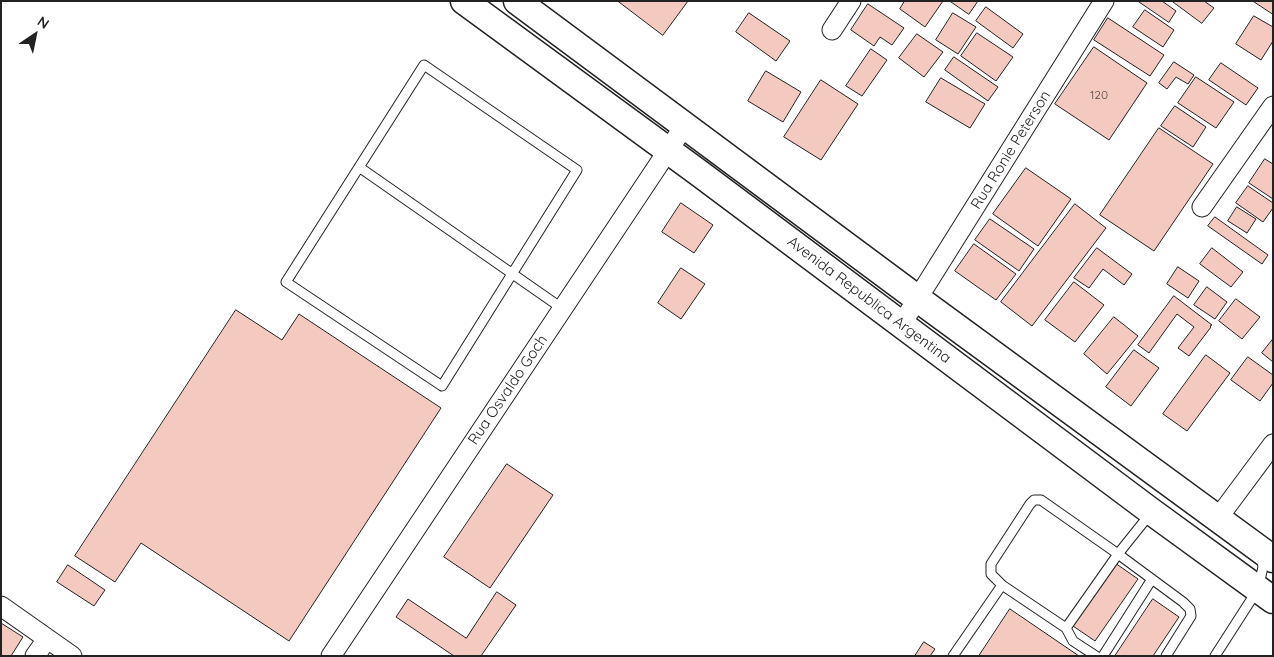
<!DOCTYPE html>
<style>
body{margin:0}
#map{position:relative;width:1274px;height:657px;overflow:hidden;background:#fff;font-family:Quicksand,sans-serif}
canvas{display:block}
.frame{position:absolute;inset:0;border:2px solid #222;pointer-events:none}
.north{position:absolute;left:10px;top:10px;width:50px;height:50px;-webkit-text-stroke:4px #fff;paint-order:stroke;rotate:34deg;font-size:14px;font-weight:700;line-height:20px;text-align:center;color:#222}
.north::after{content:'';display:block;margin:auto;width:18px;height:22px;background:#222;clip-path:polygon(50% 0,100% 100%,50% 72%,0 100%)}
</style>
<div id="map">
<canvas width="1274" height="657"></canvas>
<div class="frame"></div>
<div class="north">N</div>
</div>
<script>
const ctx = document.querySelector('canvas').getContext('2d');
ctx.lineJoin = 'round';
function fill(path, color) { ctx.fillStyle = color; ctx.fill(path, 'evenodd'); }
function strokePath(path, color, width, dash) { ctx.strokeStyle = color; ctx.lineWidth = width; ctx.lineCap = dash ? 'butt' : 'round'; ctx.setLineDash(dash || []); ctx.stroke(path); }
function label(font, color, halo, rows, align = 'center') {
  ctx.font = font + ' Quicksand,sans-serif'; ctx.lineWidth = 4; ctx.setLineDash([]); ctx.textBaseline = 'middle'; ctx.strokeStyle = halo; ctx.fillStyle = color; for (const [text, x, y, turn = 0] of rows) {
    ctx.save(); ctx.translate(x, y); ctx.rotate((+turn || 0) * Math.PI / 180); ctx.textAlign = isNaN(turn) ? turn : align; if (halo) ctx.strokeText(text, 0, 0); ctx.fillText(text, 0, 0); ctx.restore();
  }
}
const building = new Path2D(`
 M618 1H688L663 35Z
 M905 1H943L925 27 900 9Z
 M950 1H978L969 14Z
 M1138 1H1162L1176 11 1169 22Z
 M1172 1H1204L1214 8 1202 23Z
 M1253 1H1273V14Z
 M868 4 904 28 892 45 880 37 874 46 851 30Z
 M986 7 1023 34 1013 48 976 21Z
 M1145 10 1174 30 1163 47 1133 27Z
 M749 13 790 41 776 61 736 32Z
 M953 13 976 27 958 54 936 40Z
 M1254 16 1273 27V41L1261 60 1236 44Z
 M1108 18 1164 55 1150 76 1094 40Z
 M977 33 1013 57 996 81 961 56Z
 M917 34 943 52 924 77 899 58Z
 M1094 47 1147 83 1109 140 1055 104Z
 M871 49 887 60 862 96 846 86Z
 M954 57 998 87 988 101 945 70Z
 M1174 62 1194 75 1188 84 1176 77 1167 89 1159 83Z
 M1221 63 1258 88 1246 105 1209 80Z
 M766 71 801 92 783 122 748 101Z
 M1196 77 1234 102 1216 128 1178 103Z
 M941 78 985 104 970 128 926 102Z
 M821 80 858 104 821 160 784 137Z
 M1175 106 1206 127 1193 147 1161 126Z
 M1159 128 1213 164 1154 251 1100 215Z
 M1265 159 1273 164V199L1249 183Z
 M1026 168 1071 199 1038 246 993 214Z
 M1248 186 1273 203V208L1263 222 1236 203Z
 M681 203 713 225 694 253 662 232Z
 M1075 204 1106 228 1032 326 1001 302Z
 M1237 207 1256 219 1247 233 1228 221Z
 M1215 217 1268 255 1262 264 1208 226Z
 M990 219 1034 249 1019 271 975 240Z
 M974 244 1016 274 996 300 955 271Z
 M1097 248 1132 274 1124 285 1103 269 1089 288 1074 278Z
 M1212 248 1243 272 1231 287 1200 264Z
 M1178 267 1199 281 1188 298 1167 284Z
 M681 268 705 284 681 319 658 303Z
 M1074 282 1104 305 1075 342 1045 320Z
 M1207 287 1227 302 1215 319 1194 305Z
 M1174 296 1212 325 1210 326 1211 327 1189 356 1178 348 1194 327 1177 314 1149 353 1138 345Z
 M1236 299 1260 317 1242 339 1219 321Z
 M236 310 282 340 299 314 441 408 289 641 141 543 115 582 75 556Z
 M1114 317 1138 336 1107 374 1084 354Z
 M1273 339V362L1262 353Z
 M1134 350 1159 368 1131 406 1106 387Z
 M1206 355 1230 373 1187 431 1163 414Z
 M1248 357 1273 375V383L1260 401 1231 380Z
 M507 464 553 495 490 588 444 557Z
 M1115 563 1138 579 1095 641 1073 626Z
 M68 565 105 590 94 606 57 582Z
 M497 592 516 605 481 656H454L396 617 408 599 466 638Z
 M1153 599 1179 617 1153 656H1115Z
 M1010 609 1079 656H979Z
 M1 623 23 637 11 656H1Z
 M924 642 935 649 930 656H915Z`);
fill(building, '#f3c9c0');
strokePath(building, '#222', 1);
const service = new Path2D(`
 M424 65 577 170 442 386 286 282Z
 M359 167 563 309
 M1002 585 991 574V564L1030 504 1034 500H1041L1118 554 1183 602 1190 609 1191 616 1166 656
 M1066 628 1118 554 1150 514
 M953 656 1002 585 1066 628 1073 641 1096 656
 M1103 656 1152 579
 M1215 656 1258 589 1263 567 1261 557`);
const minor = new Path2D(`
 M832 30 851 1
 M1202 207 1273 106
 M901 325 1104 1
 M1218 518 1273 444
 M1 606 72 656
 M35 656 47 639
 M331 656 685 125`);
const secondary = new Path2D(`
 M464 1 699 173 1152 512 1273 600
 M517 1 918 299 1273 559`);
strokePath(service, '#222', 11);
strokePath(minor, '#222', 21);
strokePath(secondary, '#222', 29);
strokePath(service, '#fff', 9);
strokePath(minor, '#fff', 19);
strokePath(secondary, '#fff', 26);
label('12px', '#564c4a', null, [
 ["120",1099,95]
]);
label('15px', '#222', '#fff', [
 ["Rua Ronie Peterson",1011,150,-58],
 ["Avenida Republica Argentina",869,300,37],
 ["Rua Osvaldo Goch",508,390,-56]
]);
</script>
